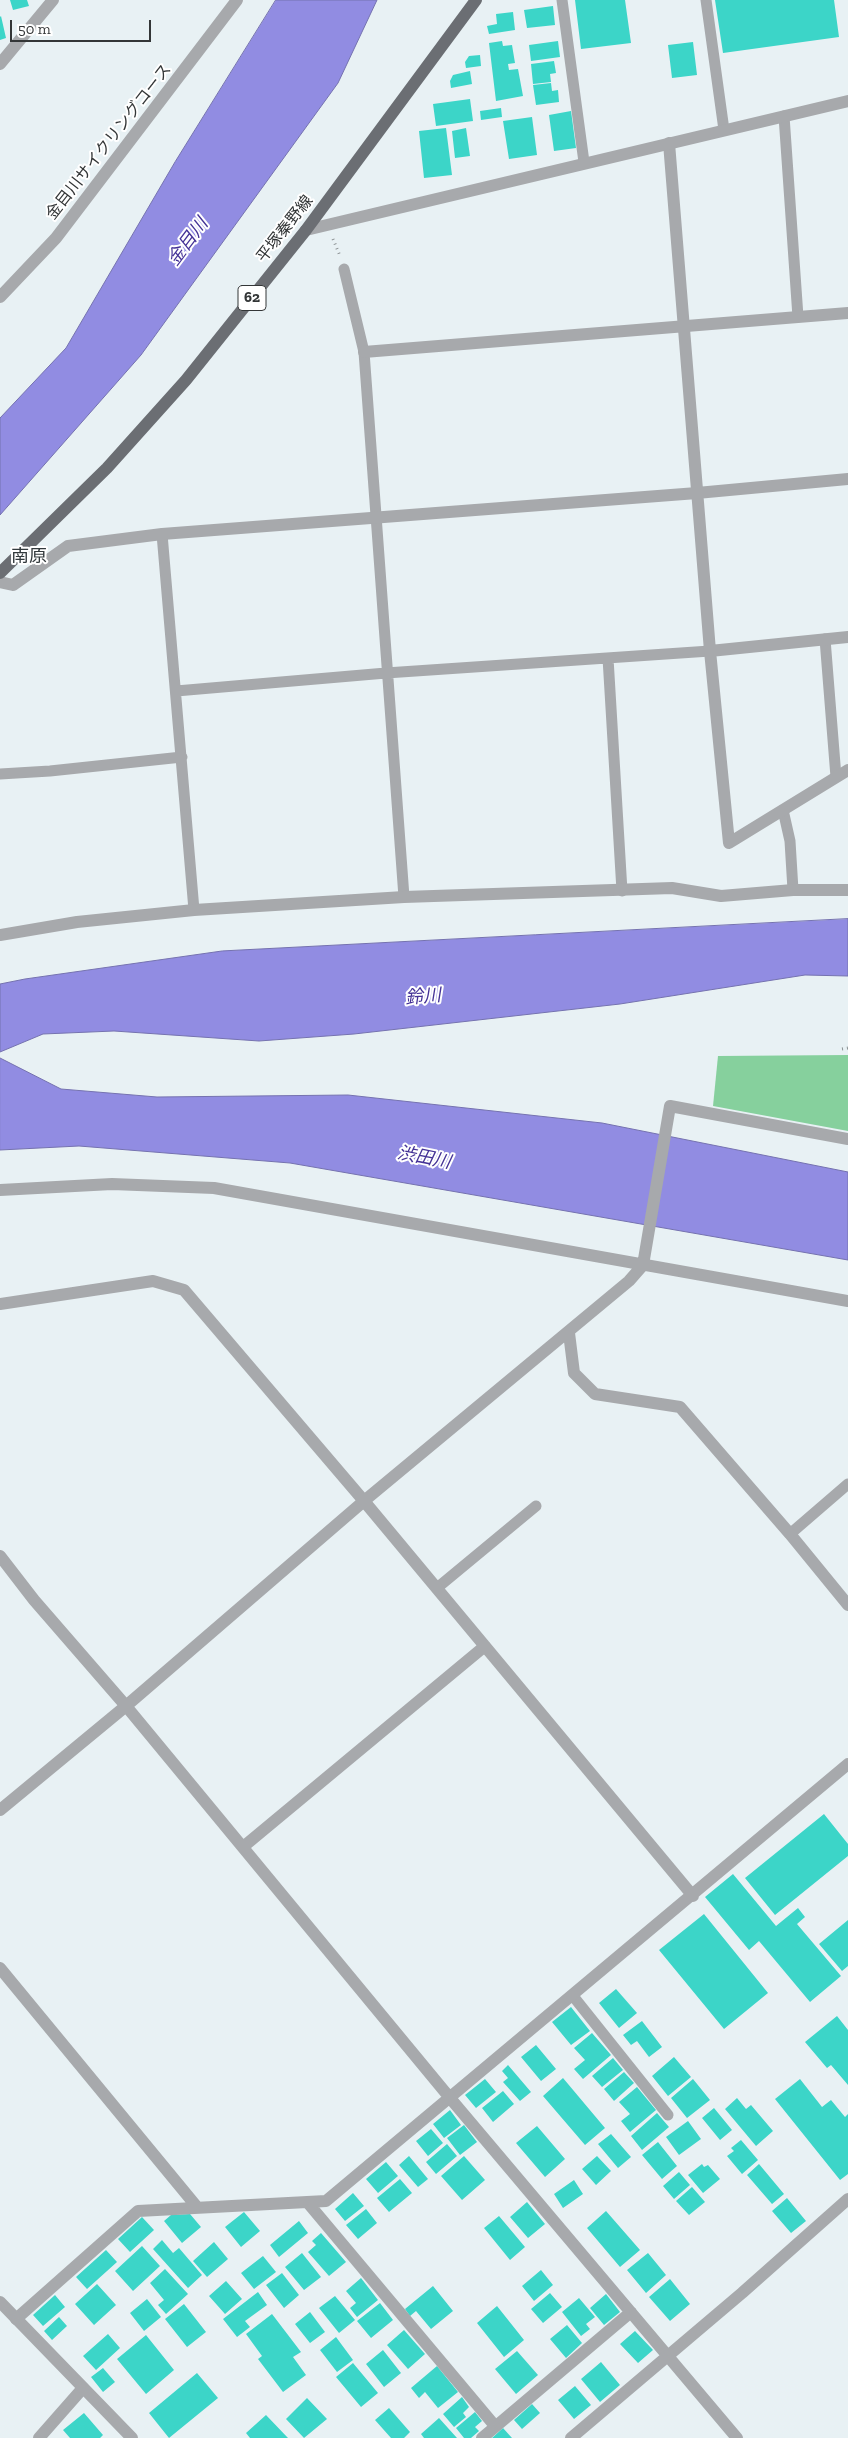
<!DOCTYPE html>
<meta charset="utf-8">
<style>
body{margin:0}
#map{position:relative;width:848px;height:2438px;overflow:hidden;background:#e8f1f4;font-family:"Zilla Slab",serif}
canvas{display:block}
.scale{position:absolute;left:10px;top:20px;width:141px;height:22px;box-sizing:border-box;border:2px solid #333637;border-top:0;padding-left:6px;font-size:15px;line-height:18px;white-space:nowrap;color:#333637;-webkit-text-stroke:4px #fff;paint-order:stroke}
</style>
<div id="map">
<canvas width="848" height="2438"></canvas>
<div class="scale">50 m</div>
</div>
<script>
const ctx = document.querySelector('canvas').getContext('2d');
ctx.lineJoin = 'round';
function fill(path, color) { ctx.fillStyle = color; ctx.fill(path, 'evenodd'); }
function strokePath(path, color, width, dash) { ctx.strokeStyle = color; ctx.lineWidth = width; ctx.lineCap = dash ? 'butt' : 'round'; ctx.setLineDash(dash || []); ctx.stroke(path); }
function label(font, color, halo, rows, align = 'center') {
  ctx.font = font + ' "Zilla Slab","Noto Sans JP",serif'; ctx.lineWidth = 4; ctx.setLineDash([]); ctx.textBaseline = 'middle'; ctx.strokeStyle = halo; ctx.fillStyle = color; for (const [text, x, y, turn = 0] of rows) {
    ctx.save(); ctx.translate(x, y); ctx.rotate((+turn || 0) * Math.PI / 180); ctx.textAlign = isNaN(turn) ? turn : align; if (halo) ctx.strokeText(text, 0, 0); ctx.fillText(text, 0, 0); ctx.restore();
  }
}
fill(new Path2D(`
 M848 1055V1131L713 1106 718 1056Z`), '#86d09d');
const water = new Path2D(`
 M276 0H377L338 83 141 355 0 515V418L66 348 175 162Z
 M848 919V976L805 975 620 1004 354 1034 259 1041 114 1031 43 1034 0 1052V984L25 979 222 951Z
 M0 1058 61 1089 157 1097 348 1095 602 1123 848 1172V1260L290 1163 79 1146 0 1150Z`);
fill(water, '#918ce2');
strokePath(water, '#7572af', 1);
fill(new Path2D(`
 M10 0H27L29 6 13 10Z
 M575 0H625L631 43 581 49Z
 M715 0H834L839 37 723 53Z
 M553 6 555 25 527 28 524 10Z
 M513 12 515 30 489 34 487 26 497 24 496 14Z
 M1 16 6 38 0 40V17Z
 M502 41 503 46 512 45 515 63 508 64 509 70 518 69 523 96 496 101 489 43Z
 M558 41 560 57 531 61 529 45Z
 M693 42 697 75 672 78 668 45Z
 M480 55 481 66 466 68 465 62 469 56Z
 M554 61 556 73 550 74 551 82 533 84 531 64Z
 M470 71 472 84 451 88 450 81 453 75Z
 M551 83 552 91 558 90 559 102 536 105 533 85Z
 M470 99 473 121 436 126 433 104Z
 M501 108 502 117 481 120 480 111Z
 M571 111 576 148 554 151 549 115Z
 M532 117 537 155 509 159 503 121Z
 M446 128 452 175 424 178 419 131Z
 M466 128 470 156 455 158 452 131Z
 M824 1814 848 1844V1856L775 1915 745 1878Z
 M733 1874 776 1926 798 1908 805 1917 797 1924 841 1976 810 2002 759 1941 749 1950 705 1897Z
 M704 1914 768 1993 724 2029 659 1950Z
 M848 1920V1966L842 1971 819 1944Z
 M616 1989 637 2013 619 2028 599 2003Z
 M571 2007 590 2031 571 2045 552 2022Z
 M837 2016 848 2030V2085L831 2065 827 2068 805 2042Z
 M642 2021 662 2047 649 2057 637 2041 631 2045 623 2035Z
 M592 2033 611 2055 583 2079 574 2069 585 2060 574 2048Z
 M536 2045 556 2069 541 2081 521 2057Z
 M674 2057 691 2077 668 2096 652 2076Z
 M613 2058 623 2070 602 2087 592 2076Z
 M508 2065 531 2092 520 2101 503 2082 508 2078 502 2071Z
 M624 2072 634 2083 614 2101 604 2089Z
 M563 2078 605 2128 585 2145 543 2096Z
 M485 2079 496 2092 476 2108 465 2095Z
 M693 2079 710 2100 687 2118 671 2098Z
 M800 2079 822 2107 831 2100 845 2117 848 2114V2174L840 2180 775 2099Z
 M637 2087 656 2110 630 2132 621 2121 630 2114 619 2102Z
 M503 2091 514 2104 493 2122 482 2108Z
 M737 2098 746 2109 751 2105 773 2131 756 2146 725 2109Z
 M714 2108 732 2130 720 2140 702 2118Z
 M450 2110 461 2125 444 2138 433 2124Z
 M657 2113 669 2127 642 2150 631 2136Z
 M688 2121 701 2139 679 2155 666 2137Z
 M464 2125 477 2142 460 2155 447 2138Z
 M537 2126 565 2159 545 2177 516 2143Z
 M431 2129 443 2143 428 2156 416 2141Z
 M611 2134 631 2157 618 2168 598 2144Z
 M741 2140 758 2160 742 2174 727 2156 734 2151 731 2148Z
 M658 2142 677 2166 662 2179 642 2155Z
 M447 2144 457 2156 436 2174 426 2162Z
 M409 2156 428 2179 418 2187 399 2165Z
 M464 2156 485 2180 462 2200 441 2176Z
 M597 2156 611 2171 596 2185 582 2169Z
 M386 2162 398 2176 378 2193 366 2179Z
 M702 2164 704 2167 708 2165 720 2179 703 2193 688 2175Z
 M759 2164 784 2194 772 2204 747 2175Z
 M679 2172 690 2185 674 2199 663 2186Z
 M400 2179 412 2193 389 2212 377 2198Z
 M574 2180 583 2194 563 2208 554 2194Z
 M692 2187 705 2202 689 2215 676 2201Z
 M353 2193 364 2206 345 2221 335 2209Z
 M787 2198 806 2221 791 2233 772 2211Z
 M527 2202 545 2224 528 2238 510 2217Z
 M366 2209 377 2223 358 2239 346 2225Z
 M606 2211 640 2250 620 2267 587 2228Z
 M244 2212 260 2231 241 2247 225 2227Z
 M190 2214 201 2227 182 2243 164 2221 171 2215Z
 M499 2216 525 2247 510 2260 484 2228Z
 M142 2217 154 2230 130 2252 118 2239Z
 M299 2221 308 2233 279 2257 270 2245Z
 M321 2233 346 2262 329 2276 308 2252 316 2245 312 2241Z
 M162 2240 173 2253 179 2248 202 2275 188 2288 153 2249Z
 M214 2242 228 2259 207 2277 193 2261Z
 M142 2246 160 2266 133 2291 115 2271Z
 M106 2250 117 2262 87 2289 76 2277Z
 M302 2253 321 2277 304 2290 285 2267Z
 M648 2253 666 2275 646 2293 627 2270Z
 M263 2256 276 2272 254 2289 241 2273Z
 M165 2269 188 2294 166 2314 158 2305 164 2300 150 2283Z
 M541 2270 553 2285 534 2301 522 2286Z
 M282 2273 299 2295 284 2308 266 2285Z
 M361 2278 378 2300 357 2317 350 2308 356 2303 346 2291Z
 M670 2279 690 2304 670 2321 649 2297Z
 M226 2281 242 2299 225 2314 209 2296Z
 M97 2284 116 2305 94 2325 75 2304Z
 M433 2286 453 2311 431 2329 416 2311 410 2316 405 2309Z
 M258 2292 267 2305 245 2321 250 2327 237 2337 223 2319Z
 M550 2293 562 2307 543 2323 531 2309Z
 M606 2294 620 2312 604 2325 590 2308Z
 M55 2295 65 2307 43 2326 33 2315Z
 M335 2296 355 2320 339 2333 319 2308Z
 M579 2298 595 2317 586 2324 590 2329 581 2336 562 2312Z
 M147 2299 161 2317 144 2331 130 2313Z
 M380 2303 393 2320 371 2338 357 2321Z
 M184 2304 206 2332 187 2347 165 2319Z
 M497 2306 524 2340 504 2357 477 2323Z
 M310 2312 325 2332 310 2343 295 2324Z
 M272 2314 301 2352 293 2357 306 2375 283 2392 258 2359 262 2356 246 2334Z
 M59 2317 67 2326 52 2340 44 2331Z
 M567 2325 582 2343 566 2358 550 2339Z
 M404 2330 425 2354 408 2369 387 2345Z
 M635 2331 653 2350 638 2363 620 2344Z
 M108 2334 120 2348 96 2370 83 2356Z
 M146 2335 174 2370 146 2394 117 2359Z
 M336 2337 353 2360 337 2372 320 2350Z
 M383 2350 401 2373 384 2387 366 2364Z
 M517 2351 538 2375 516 2394 495 2369Z
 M601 2362 620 2385 600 2402 581 2379Z
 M353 2363 378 2393 361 2407 336 2377Z
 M437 2366 458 2392 438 2408 425 2392 419 2398 411 2388Z
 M103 2368 115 2382 103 2392 91 2377Z
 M197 2373 218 2398 169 2438 149 2413Z
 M575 2386 591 2405 574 2419 558 2400Z
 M462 2397 469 2407 463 2413 466 2417 454 2427 443 2414Z
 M307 2398 327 2419 304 2438 286 2419Z
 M532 2404 540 2413 522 2429 514 2420Z
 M389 2408 410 2432 404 2438H391L375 2420Z
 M475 2412 482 2421 475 2427 479 2431 471 2438H464L456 2428Z
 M84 2413 103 2435 100 2438H70L63 2430Z
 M266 2415 288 2438H250L246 2433Z
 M439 2418 457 2438H424L421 2434Z
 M503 2428 512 2438H492Z`), '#3cd5c8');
strokePath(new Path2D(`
 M333 239 340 256
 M842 1049 848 1048`), '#8c9294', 3, [1, 4]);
strokePath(new Path2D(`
 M562 0 584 162
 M706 0 724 130
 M784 116 798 317
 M344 269 364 352 404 897
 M162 534 194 910
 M825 639 836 777
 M608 658 622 891
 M176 691 386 673 710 651
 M0 774 50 771 182 757
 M783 810 790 841 793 890
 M790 1534 848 1484
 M437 1588 536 1506
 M573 1996 668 2115`), '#a7a9ac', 11);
strokePath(new Path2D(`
 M0 64 53 0
 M669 143 710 651 729 843 848 770
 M0 297 56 238 237 0
 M364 352 848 313
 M0 582 13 585 68 546 162 534 697 493 848 479
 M710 651 848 637
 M0 935 77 922 194 910 404 897 672 888 721 896 793 890H848
 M0 1190 112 1184 214 1188 848 1301
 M0 1304 153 1281 184 1290 364 1501 693 1896
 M569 1333 574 1373 595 1394 680 1407 790 1534 848 1605
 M0 1556 34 1600 126 1706 450 2098 737 2438
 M0 1810 126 1706 364 1501 629 1281 643 1265 670 1106 848 1139
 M243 1847 485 1646
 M0 1968 197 2207
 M308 2203 495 2426
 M16 2319 138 2211 326 2201 848 1764
 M39 2438 83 2388
 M482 2438 631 2312
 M571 2438 742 2293 848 2199`), '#a7a9ac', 12);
strokePath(new Path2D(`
 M306 230 848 101
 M0 2302 132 2438`), '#a7a9ac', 12);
strokePath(new Path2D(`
 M0 573 107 468 186 380 306 230 476 0`), '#6b6e73', 12);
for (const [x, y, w] of [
 [252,298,28]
]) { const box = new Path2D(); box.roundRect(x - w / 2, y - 12.5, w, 25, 4); ctx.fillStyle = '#fff'; ctx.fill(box); strokePath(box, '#333637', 1); }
label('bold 15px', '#333637', null, [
 ["62",252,298]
]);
label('16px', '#333637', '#fff', [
 ["金目川サイクリングコース",109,142,-52],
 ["平塚秦野線",285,229,-52]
]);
label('italic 18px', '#443296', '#fff', [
 ["金目川",188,242,-53],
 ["鈴川",423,997,-5],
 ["渋田川",424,1158,11]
]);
label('18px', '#333a3d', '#fff', [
 ["南原",29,557]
]);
</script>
